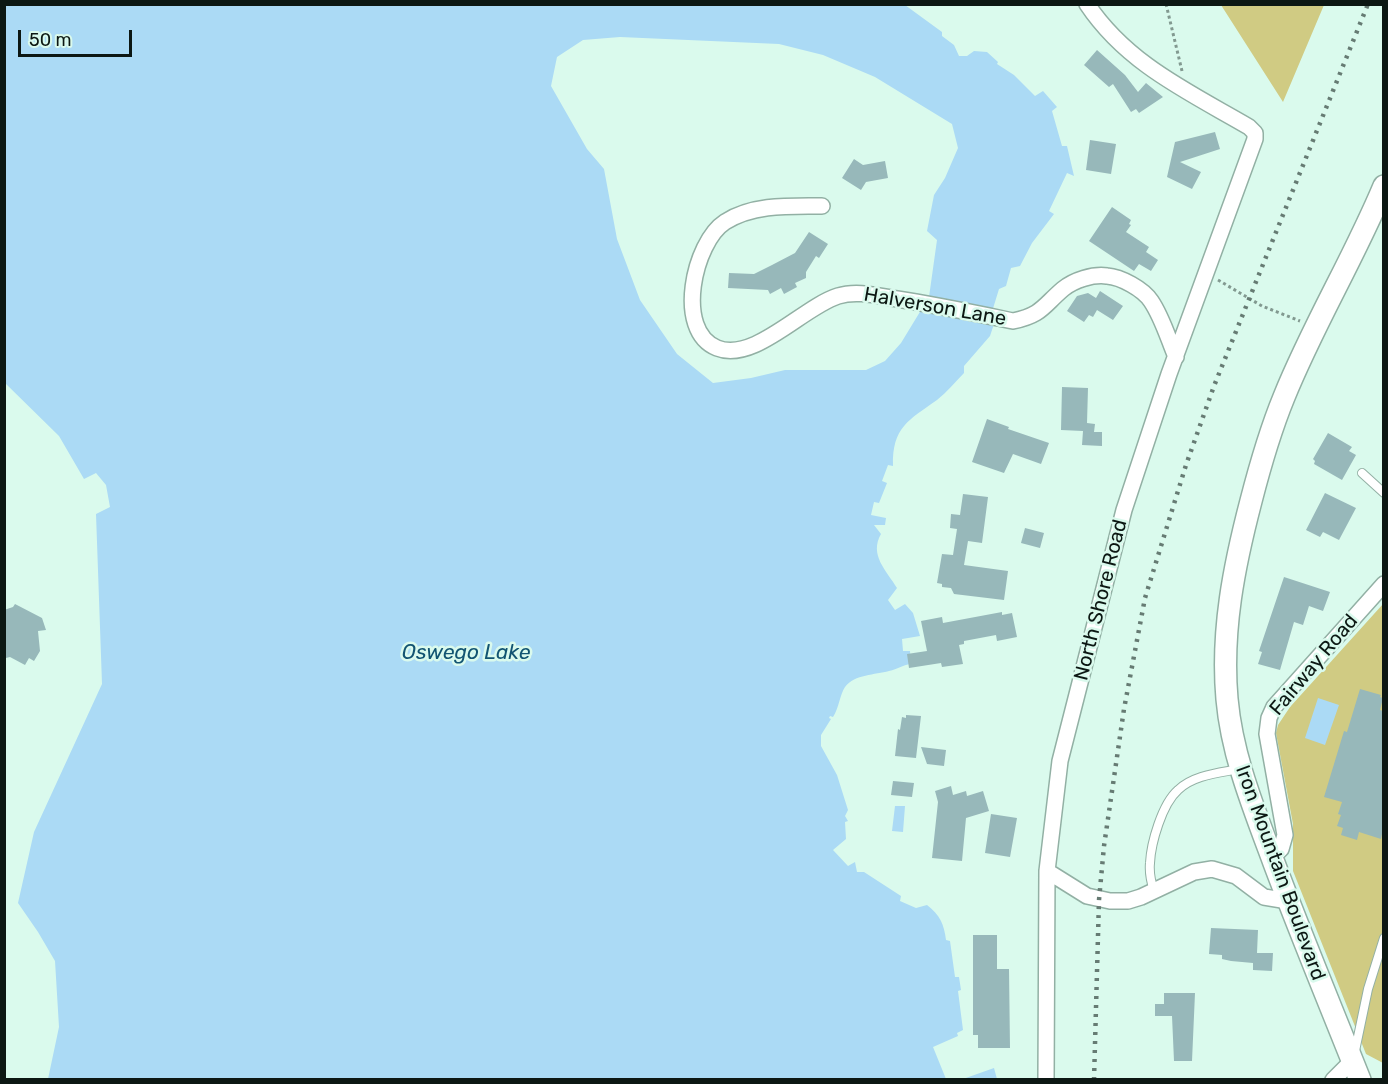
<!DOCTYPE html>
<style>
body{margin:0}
#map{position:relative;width:1388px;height:1084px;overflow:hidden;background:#dafaed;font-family:Rubik,sans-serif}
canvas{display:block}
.frame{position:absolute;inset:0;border:6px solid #0c1713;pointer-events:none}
.scale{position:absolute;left:18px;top:30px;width:114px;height:27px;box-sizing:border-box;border:3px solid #0c1713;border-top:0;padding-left:8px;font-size:18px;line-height:21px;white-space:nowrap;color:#0c1713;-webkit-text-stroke:4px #dafaed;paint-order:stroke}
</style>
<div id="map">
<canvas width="1388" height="1084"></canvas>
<div class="frame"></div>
<div class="scale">50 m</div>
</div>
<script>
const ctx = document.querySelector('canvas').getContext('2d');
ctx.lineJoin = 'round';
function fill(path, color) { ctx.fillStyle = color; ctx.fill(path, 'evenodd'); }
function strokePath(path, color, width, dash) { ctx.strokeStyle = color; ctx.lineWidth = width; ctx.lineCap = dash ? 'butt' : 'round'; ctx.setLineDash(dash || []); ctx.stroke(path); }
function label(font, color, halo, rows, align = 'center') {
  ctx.font = font + ' Rubik,sans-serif'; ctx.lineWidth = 5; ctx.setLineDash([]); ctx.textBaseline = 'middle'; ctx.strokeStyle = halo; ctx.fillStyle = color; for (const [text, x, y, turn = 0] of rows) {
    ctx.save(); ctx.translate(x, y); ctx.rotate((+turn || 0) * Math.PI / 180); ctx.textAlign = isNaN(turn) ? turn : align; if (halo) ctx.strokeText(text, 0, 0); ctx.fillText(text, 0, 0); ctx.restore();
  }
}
fill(new Path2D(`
 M1221 5H1324L1283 102Z
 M1383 604V1063L1366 1054 1293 871V824L1276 733 1278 725 1290 707Z`), '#d0cb83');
fill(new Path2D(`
 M4 5H905L942 32V36L954 45 959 56H967L974 51 987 52 998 62 997 64 1014 75 1035 96 1043 91 1057 107 1052 111 1062 146H1067L1074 176 1067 173 1049 211 1054 214 1032 243 1020 266 1011 268 1006 286 999 289 991 315 994 324 990 336 964 366V373C955 382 947 392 937 400 909 420 892 427 893 466L888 465 882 481 887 483 879 503 874 502 871 515 886 518 885 525H874L881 534C869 555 886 570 897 588L888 600 895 610 905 604 913 613 920 636 902 639 903 651H910L911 664C902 665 898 669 889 671 875 675 855 674 845 687 840 694 839 708 833 717L830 716 829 718 831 719 821 735V746L837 775 848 810 845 816 848 821 845 822 846 839 833 850 848 866 855 862 857 872H864L901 896 900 901 916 908 927 905C940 915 944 924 946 940L950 941 955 977H959L961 990 958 991 963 1030 957 1033 958 1036 933 1047 946 1079H48L59 1027 55 961 38 932 18 903 34 832 102 684 96 514 110 507 106 485 96 473 84 479 59 436 5 383ZM620 37 779 44 823 55 875 77 952 124 958 148 945 178 934 195 927 231 937 240 929 297 901 343 885 361 866 370H785L751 378 713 383 677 354 640 300 617 239 604 169 587 149 551 86 557 57 583 40Z
 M1318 698 1339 705 1325 745 1305 738Z
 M895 806H905L903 832 892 831Z
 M994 1068 997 1079H963Z`), '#abdaf5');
fill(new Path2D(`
 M1097 50 1125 75 1138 92 1146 83 1163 97 1139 113 1136 109 1131 112 1113 84 1109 87 1084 65Z
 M1215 132 1220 149 1180 162 1201 172 1192 189 1167 177 1175 142Z
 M1090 140 1116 144 1111 174 1086 170Z
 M854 159 863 165 885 161 888 178 866 182 861 190 842 178Z
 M1112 207 1131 220 1129 224 1131 225 1126 232 1149 247 1146 252 1158 260 1151 271 1139 264 1134 271 1089 241Z
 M809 232 828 244 819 258 816 256 806 272V278L795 283 797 287 784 294 781 288 770 294 768 290 728 288 729 273 754 274 772 265 795 253Z
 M1100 291 1123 306 1113 320 1097 310 1093 317 1089 315 1084 322 1067 311 1077 296 1088 293 1096 298Z
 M1062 387 1088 388 1087 423 1095 424 1094 432H1102V446L1082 445 1083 431 1061 430Z
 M987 419 1009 427 1008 429 1049 443 1041 464 1013 454 1004 473 972 462Z
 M1328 433 1352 447 1349 451 1356 455 1342 480 1314 464 1315 461 1313 459Z
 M1325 493 1356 508 1339 540 1323 532 1320 537 1306 530Z
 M963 494 988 497 982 543 968 541 964 565 1008 571 1004 600 954 594 951 588 942 587V584L937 583 942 554 953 555 957 529 950 528 951 514 960 515Z
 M1025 528 1044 533 1040 548 1021 543Z
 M1284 577 1330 592 1323 611 1309 606 1303 625 1294 622 1280 670 1258 664 1262 652 1259 651Z
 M15 604 42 618 46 630 38 631 40 651 34 661 29 658 25 665 10 657 6 658 4 652V610L13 607Z
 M1002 612V615L1012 613 1017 637 997 641 996 635 964 641V644L959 645 963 664 942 667 941 663 909 668 907 654 927 651 921 621 942 617 943 623Z
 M1360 689 1381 695 1380 697 1383 698 1380 710 1383 711V829L1381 839 1359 832 1357 840 1341 835 1343 828 1337 826 1341 815 1338 814 1342 802 1324 797 1344 731 1347 732Z
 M906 715 921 716 916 758 895 756 898 729 900 730 902 717 906 718Z
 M921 747 946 750 944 766 927 764Z
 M893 781 914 783 912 797 891 795Z
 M951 786 953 795 966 791 967 796 983 791 989 811 966 818 962 861 932 858 938 802 935 791Z
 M991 814 1017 818 1010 857 985 853Z
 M1211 928 1258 930 1257 953H1273L1272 971 1253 970V963L1231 961 1222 959V955L1209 954Z
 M973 935H997V969H1009L1010 1048H978V1035H973Z
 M1164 993H1195L1192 1061H1174L1172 1016H1155V1004H1164Z`), '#97b8ba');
const lane = new Path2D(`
 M1362 473 1384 493
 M1154 891C1151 882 1149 873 1150 863 1151 843 1162 804 1178 790 1193 775 1219 773 1239 769
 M1355 1051 1368 989 1384 938`);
const street = new Path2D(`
 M822 206C790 206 753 204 725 222 694 242 674 331 717 348 754 363 803 307 838 296 857 290 878 296 897 299 936 305 974 313 1013 321 1042 315 1043 306 1063 289 1074 280 1093 274 1107 276 1121 277 1143 289 1151 301 1162 317 1168 338 1176 357
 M1272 858 1281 849 1285 835 1267 734 1269 718 1274 707 1384 584
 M1047 871 1087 896 1110 901H1128L1141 897 1194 872 1212 869 1236 876 1264 897 1288 901
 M1046 1080 1047 871 1060 761 1124 510 1169 374 1255 139V133L1249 127C1189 92 1127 64 1087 4
 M1333 1080 1352 1061`);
const secondary = new Path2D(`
 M1360 1080C1331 1007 1301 935 1274 863 1254 809 1232 756 1227 699 1221 631 1234 566 1251 501 1260 466 1270 431 1284 397 1313 325 1354 258 1384 186`);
strokePath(lane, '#92b0a4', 10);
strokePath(street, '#92b0a4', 18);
strokePath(secondary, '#92b0a4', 24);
strokePath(new Path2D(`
 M1166 4 1182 71
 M1218 280 1262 306 1300 321`), '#829990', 3, [3, 3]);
strokePath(lane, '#fff', 8);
strokePath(street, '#fff', 15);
strokePath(secondary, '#fff', 21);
strokePath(new Path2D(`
 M1094 1080 1099 900 1104 846 1124 709 1145 598 1186 465 1214 386 1368 4`), '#667b73', 4.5, [3, 6]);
label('20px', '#0c1713', '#dafaed', [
 ["Halverson Lane",935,307,10],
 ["North Shore Road",1101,600,-76],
 ["Fairway Road",1314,665,-50],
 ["Iron Mountain Boulevard",1280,873,70]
]);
label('italic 21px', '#125472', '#dafaed', [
 ["Oswego Lake",466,653]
]);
</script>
